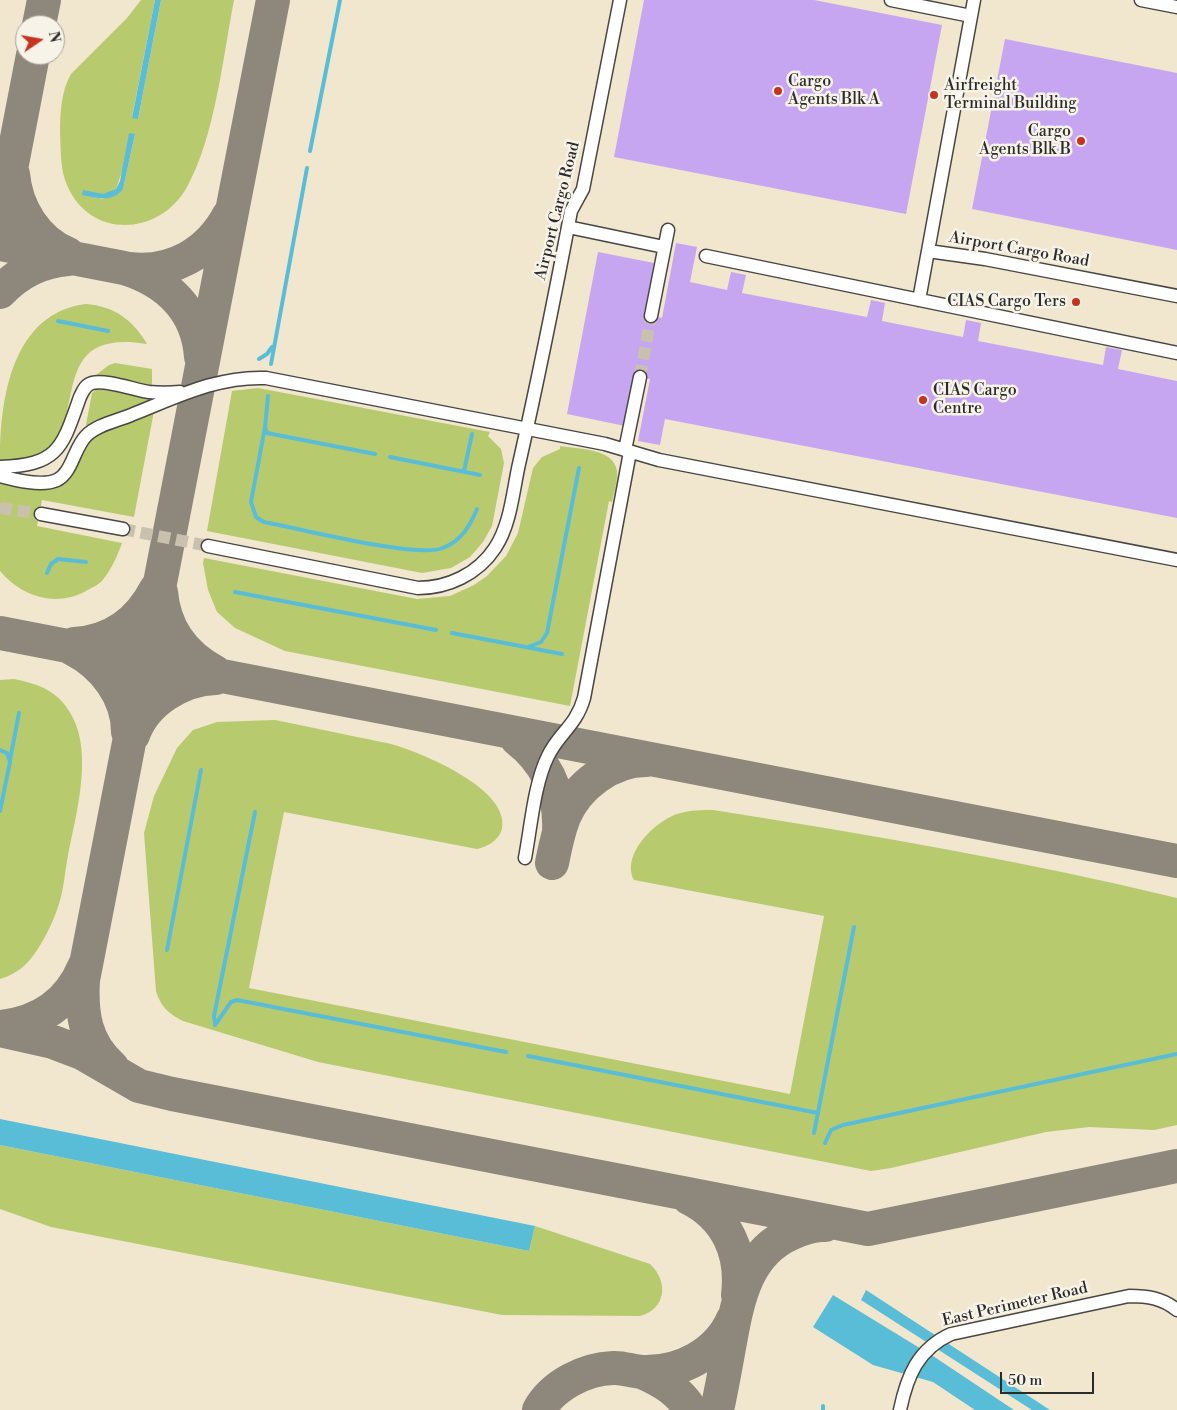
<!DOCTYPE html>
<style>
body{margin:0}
#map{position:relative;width:1177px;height:1410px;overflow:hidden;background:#f1e6ce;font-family:"Libre Bodoni",serif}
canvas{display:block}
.north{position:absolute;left:15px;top:15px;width:50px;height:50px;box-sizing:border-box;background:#f7f3e8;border:1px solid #a5a39c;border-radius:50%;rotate:78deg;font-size:14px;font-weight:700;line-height:20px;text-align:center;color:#2b2b2b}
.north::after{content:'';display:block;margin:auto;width:18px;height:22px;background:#c8321e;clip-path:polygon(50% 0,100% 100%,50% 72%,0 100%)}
.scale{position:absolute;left:1000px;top:1372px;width:94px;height:22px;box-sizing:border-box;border:2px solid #2b2b2b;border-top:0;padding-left:6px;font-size:15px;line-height:18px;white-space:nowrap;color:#2b2b2b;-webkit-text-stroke:4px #f7f3e8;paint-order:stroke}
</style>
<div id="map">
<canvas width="1177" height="1410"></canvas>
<div class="north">N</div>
<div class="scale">50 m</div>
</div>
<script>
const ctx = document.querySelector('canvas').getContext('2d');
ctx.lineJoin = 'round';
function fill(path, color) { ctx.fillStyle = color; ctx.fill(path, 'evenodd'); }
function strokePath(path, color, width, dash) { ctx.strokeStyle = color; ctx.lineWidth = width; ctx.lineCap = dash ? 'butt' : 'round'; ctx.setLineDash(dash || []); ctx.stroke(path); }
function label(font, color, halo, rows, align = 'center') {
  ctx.font = font + ' "Libre Bodoni",serif'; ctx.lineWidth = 5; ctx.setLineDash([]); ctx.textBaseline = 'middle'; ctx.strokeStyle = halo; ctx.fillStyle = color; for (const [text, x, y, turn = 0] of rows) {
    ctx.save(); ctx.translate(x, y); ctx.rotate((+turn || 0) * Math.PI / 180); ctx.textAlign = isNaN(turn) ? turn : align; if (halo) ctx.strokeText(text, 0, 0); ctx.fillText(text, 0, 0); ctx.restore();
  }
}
fill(new Path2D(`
 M141 0H155L132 117 138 119 161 0H234C223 57 215 136 187 187 160 236 90 240 67 185 60 169 61 151 60 133 60 114 61 91 71 74L127 18ZM135 134 123 189 103 199 83 195 109 194 116 189Z
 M86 304C114 306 133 320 147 344 33 325 101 444 26 458 17 460 9 462 0 460 0 399 12 313 86 304Z
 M115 363 152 369V387L96 375 109 365Z
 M258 388 490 432 488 436 501 449 504 463 492 526 483 542 470 557 451 568 422 573 207 531 232 391Z
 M97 389 152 397V401L89 426 86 425 92 393Z
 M154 411 134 517 42 500 37 526 122 543C117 557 111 570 102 581 98 585 91 588 86 591 55 608 21 596 0 571V481C19 484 43 493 61 484L85 444 108 430Z
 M560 446C577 449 614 448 617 471 618 480 614 492 612 502L609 501 570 706 285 651 235 628 217 612 208 590 203 563 204 558 417 599 450 596 474 585 487 576 506 556 518 533 533 468 542 457 560 449Z
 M14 679C39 684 59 691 72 716 93 754 76 815 68 855 65 871 64 888 59 904 53 923 40 950 26 964 19 971 10 976 0 979V680Z
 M275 720C303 726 330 731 357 737 371 740 385 742 398 746 428 756 510 790 502 829 499 840 487 847 477 849L284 812 249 988 790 1094 824 916 634 880C621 855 654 822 677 814 689 810 701 810 713 810 868 834 1024 861 1177 898V1125L1154 1130 1089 1127 1046 1132 891 1168 871 1171 318 1062 183 1021C168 1013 161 1007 156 991L144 833 154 796 177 748 193 730 217 722Z
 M0 1145 529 1251 535 1226 650 1264C669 1282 666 1309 640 1316L502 1315 51 1227 0 1209Z`), '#b8ca6e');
fill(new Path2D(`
 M155 0H161L138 119 132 118Z
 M129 133 135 134 123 189C112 203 97 198 82 195L83 190 103 194 116 189 120 181Z
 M0 1119 535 1226 529 1251 0 1145Z
 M866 1290 1050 1410H1032L861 1300Z
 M833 1295 936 1358 1014 1410H975L933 1382 873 1365 813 1327Z`), '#59bdd7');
strokePath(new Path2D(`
 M310 151 340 0
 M58 321 108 331
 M259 359 267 354 272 347
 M271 364 307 168
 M268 396 265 427 267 433 375 454
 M265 427 251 502 256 517 264 522C298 528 417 559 443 548 461 541 470 526 477 509
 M390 457 480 475
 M464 471 472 434
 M47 573 51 564 58 559 86 562
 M235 592 436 630
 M452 633 562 654
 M528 647 541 642 547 633 579 468
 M0 750 7 753 10 762 0 811
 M10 760 19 713
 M167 950 201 770
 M215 1023 214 1016 255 812
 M215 1025 231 1002 237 1000 506 1052
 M528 1056 818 1113
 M814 1133 854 927
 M825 1143 831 1130 843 1125 1177 1054
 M823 1410V1406`), '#59bdd7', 4);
strokePath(new Path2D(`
 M39 25 44 0
 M13 174C16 208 36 241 68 254
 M0 226 33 55
 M0 244 124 268C167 281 198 310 201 357
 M129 269C172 274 209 253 229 215
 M0 292C18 273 41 261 68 259
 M161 592C164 628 183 655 215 672
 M0 633 1177 861
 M74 644C111 642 139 622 156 589
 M73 649C103 664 128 696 128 732
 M133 735C145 701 182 679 216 678
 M517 739C548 763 561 794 559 832
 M552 863C555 848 558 832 564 817 577 786 611 760 646 760
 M0 1027C39 1023 69 1003 84 967
 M0 1030 53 1042 82 1053 139 1086 172 1094 868 1229 1177 1166
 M112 1067C85 1043 81 1014 83 980L273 0
 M689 1198C727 1217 743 1253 738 1295
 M642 1372C663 1381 679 1391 691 1410
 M539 1410C553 1385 585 1369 613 1368 623 1367 633 1372 643 1372 680 1373 718 1354 733 1319
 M717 1410C722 1387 726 1364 730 1342 738 1298 747 1252 792 1233 803 1228 813 1224 825 1225`), '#8e887c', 34);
fill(new Path2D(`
 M644 0H814L942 25 906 214 614 157Z
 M1005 39 1177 73V250L972 209Z
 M676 243 697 247 690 282 727 290 731 272 746 275 742 293 867 317 871 300 885 303 882 321 963 337 966 320 981 323 978 341 1103 365 1106 347 1122 350 1118 369 1177 381V518L665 419 660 445 638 441 650 379 634 376 625 426 567 414 598 252 654 263 644 314 662 318Z`), '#c7a6f1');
strokePath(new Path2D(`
 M640 377 651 316
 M0 508 41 514
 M123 529 208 546`), '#c9c1ad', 12, [12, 6]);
const minor = new Path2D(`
 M891 0 971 16
 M1141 0 1177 7
 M568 227 664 247
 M928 251 985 259 1177 296
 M706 256 1177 353
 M919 300 974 0
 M651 316 668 230
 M625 450 640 377
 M0 467C59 465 62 448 80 397 83 391 85 385 92 383 105 379 135 390 149 392 159 393 169 393 180 392
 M0 476C15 480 42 487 57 480 72 473 74 448 86 436 96 425 117 421 131 415 175 398 216 376 266 378L605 444 659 460 1177 560
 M41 514 123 529
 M208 546 418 588C448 588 478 574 495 548 511 524 513 490 519 464 538 380 555 295 571 211L583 189 620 0
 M525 858C531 827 534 784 548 756 559 733 576 726 584 698L630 452
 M900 1410C907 1376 918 1349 951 1334L1129 1296C1148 1296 1162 1298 1177 1310`);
strokePath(minor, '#494743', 15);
strokePath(minor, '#fff', 12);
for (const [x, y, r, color] of [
 [778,91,5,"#c8321e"],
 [934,95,5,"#c8321e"],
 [1081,141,5,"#c8321e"],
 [1076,302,5,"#c8321e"],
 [923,400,5,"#c8321e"]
]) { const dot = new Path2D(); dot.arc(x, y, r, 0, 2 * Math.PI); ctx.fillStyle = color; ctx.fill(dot); strokePath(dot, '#f7f3e8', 2); }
label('16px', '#2b2b2b', '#f7f3e8', [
 ["Cargo",788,82],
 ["Agents Blk A",788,100],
 ["Airfreight",944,86],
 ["Terminal Building",944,104],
 ["Cargo",1071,132,"right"],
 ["Agents Blk B",1071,150,"right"],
 ["CIAS Cargo Ters",1066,302,"right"],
 ["CIAS Cargo",933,391],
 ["Centre",933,409]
], 'left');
label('16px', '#2b2b2b', '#f7f3e8', [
 ["Airport Cargo Road",558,211,-76],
 ["Airport Cargo Road",1019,250,10],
 ["East Perimeter Road",1015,1305,-13]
]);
</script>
